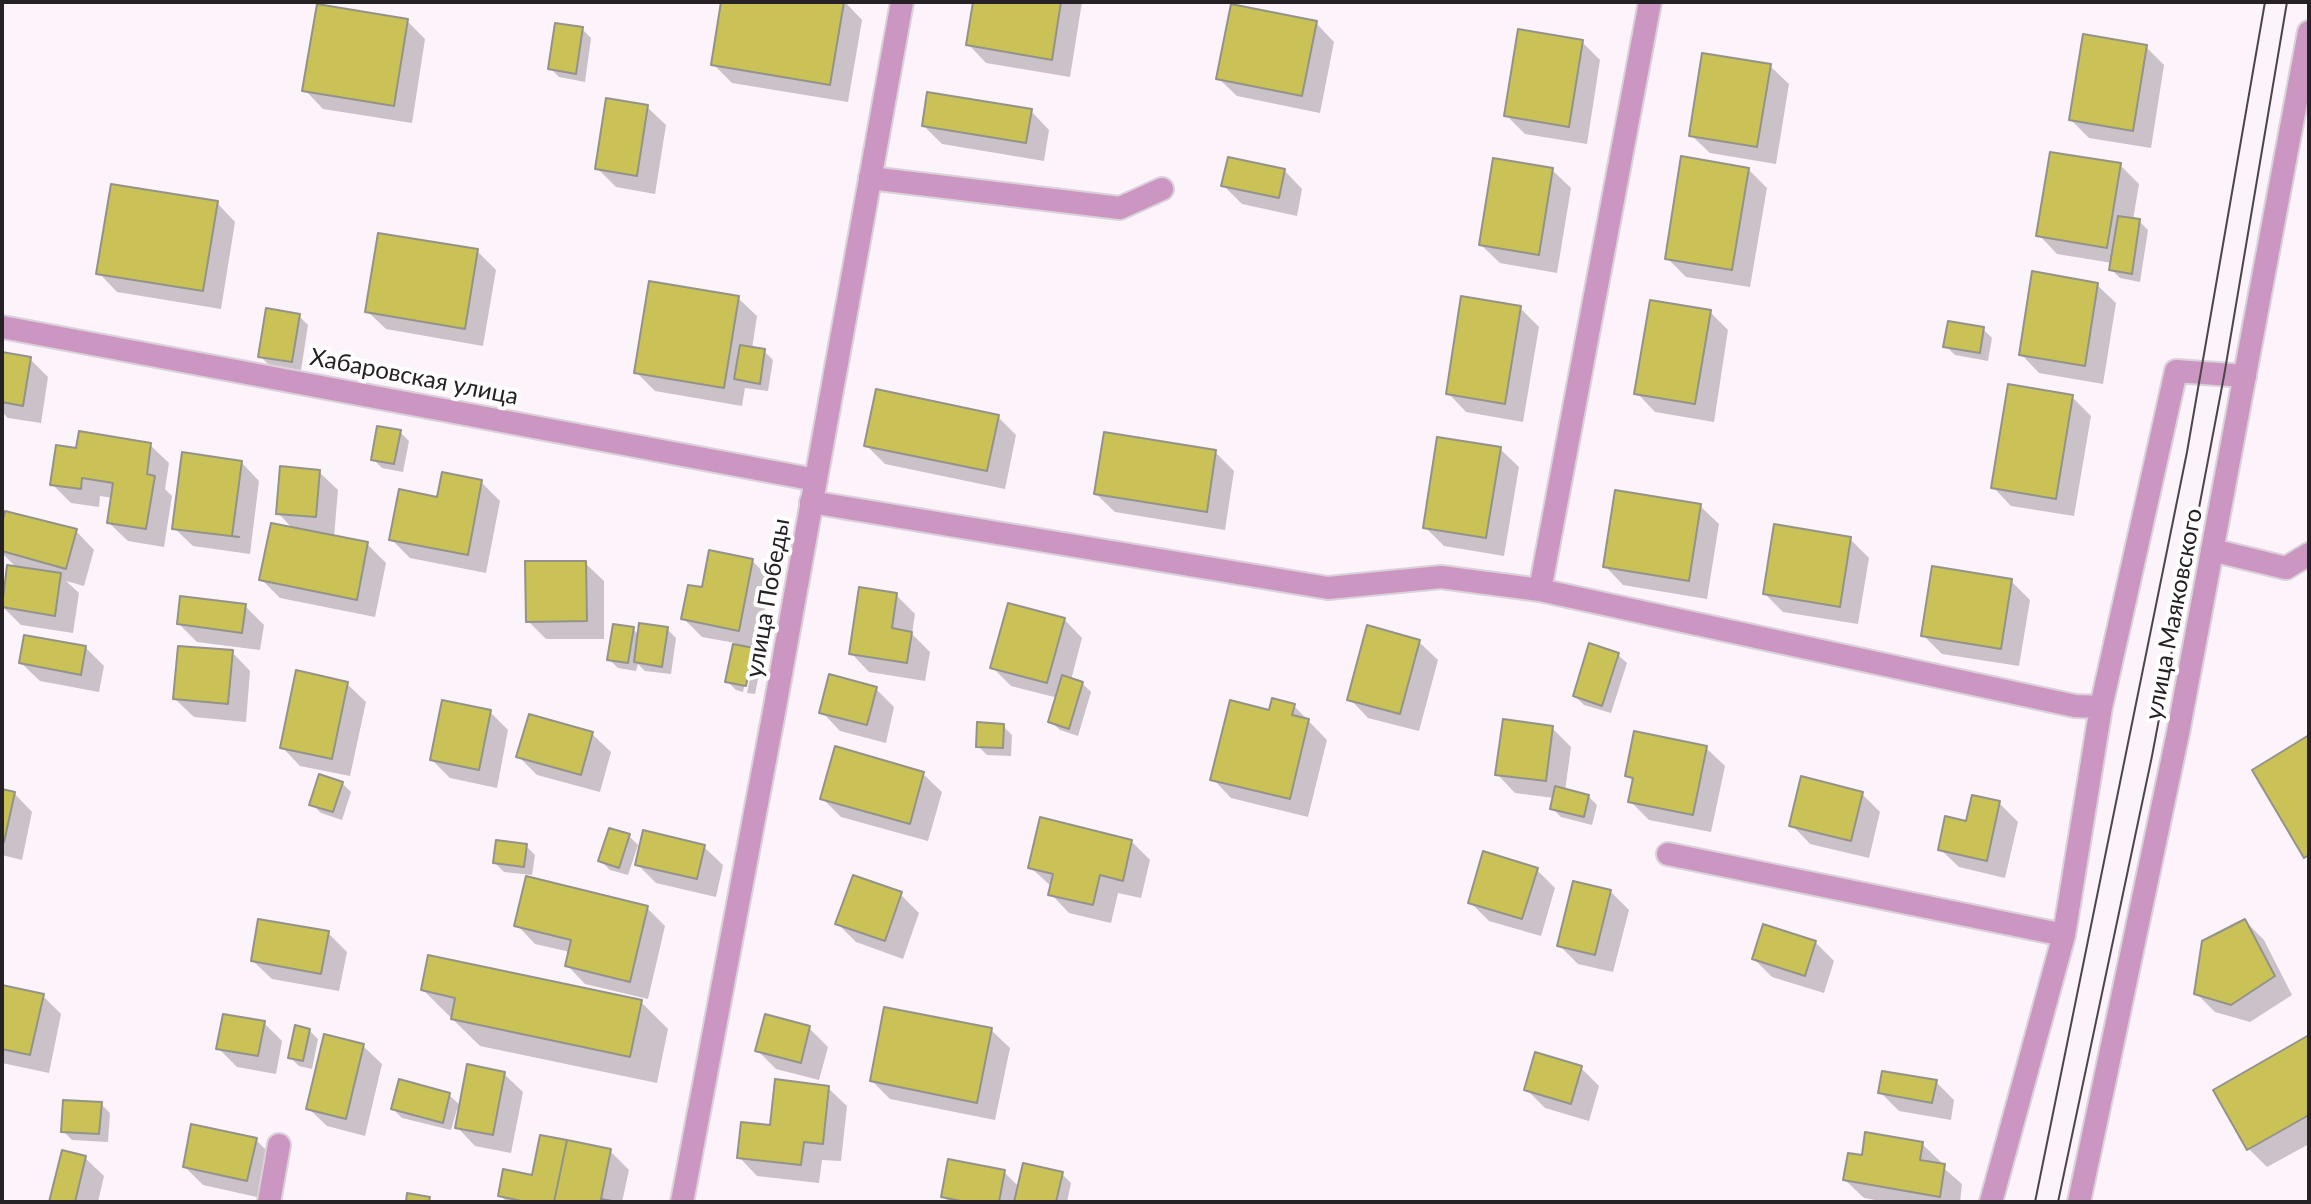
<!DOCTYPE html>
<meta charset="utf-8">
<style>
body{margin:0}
#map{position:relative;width:2311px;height:1204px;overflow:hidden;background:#fdf3fb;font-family:Lato,sans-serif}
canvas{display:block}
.frame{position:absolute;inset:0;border:4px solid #252124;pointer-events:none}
</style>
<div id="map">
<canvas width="2311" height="1204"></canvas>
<div class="frame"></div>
</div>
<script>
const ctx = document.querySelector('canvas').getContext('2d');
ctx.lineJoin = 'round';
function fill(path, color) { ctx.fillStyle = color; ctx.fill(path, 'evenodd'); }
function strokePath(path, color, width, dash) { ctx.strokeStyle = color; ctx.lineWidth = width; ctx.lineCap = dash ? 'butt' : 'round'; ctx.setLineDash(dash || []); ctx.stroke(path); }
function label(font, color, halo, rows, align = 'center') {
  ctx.font = font + ' Lato,sans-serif'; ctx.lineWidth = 8; ctx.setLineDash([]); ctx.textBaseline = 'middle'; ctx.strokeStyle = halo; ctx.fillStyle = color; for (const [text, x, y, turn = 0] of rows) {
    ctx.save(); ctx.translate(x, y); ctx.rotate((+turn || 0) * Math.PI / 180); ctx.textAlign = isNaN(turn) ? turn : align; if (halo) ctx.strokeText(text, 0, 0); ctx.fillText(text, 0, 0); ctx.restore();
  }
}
fill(new Path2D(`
 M723 2H845L862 20 848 102 732 83 713 64Z
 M975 2H1082L1070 77 986 63 968 44Z
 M407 21 425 39 412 123 323 109 305 90Z
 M1316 23 1334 42 1320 113 1237 96 1218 78Z
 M582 29 591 38 585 82 559 77 550 68Z
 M1582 42 1600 60 1587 144 1525 134 1506 115Z
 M2146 47 2164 65 2151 148 2089 138 2071 120Z
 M1770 66 1789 84 1776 164 1710 153 1691 135Z
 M647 107 666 125 655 194 616 187 597 168Z
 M1031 111 1049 130 1044 161 942 144 924 126Z
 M2120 165 2139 184 2133 220 2139 221 2148 230 2140 282 2120 278 2111 269 2112 263 2057 254 2039 235Z
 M1748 169 1767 188 1750 287 1686 277 1667 258Z
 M1284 170 1302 189 1297 216 1242 204 1224 186Z
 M1552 170 1571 188 1557 273 1500 263 1481 245Z
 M217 203 235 222 221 309 117 292 99 273Z
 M477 251 496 270 483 346 386 329 367 311Z
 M2097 285 2116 303 2103 384 2039 373 2021 354Z
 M738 298 757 316 752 349 764 351 773 360 768 391 745 388 742 406 655 391 636 372Z
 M1520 308 1539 327 1523 422 1466 412 1448 393Z
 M1710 312 1728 330 1714 422 1655 412 1637 393Z
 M299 316 308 325 301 370 269 365 260 356Z
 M1983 329 1992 338 1988 361 1955 355 1946 346Z
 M2 354 30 359 48 377 41 423 8 418 2 412Z
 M2072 397 2091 416 2074 516 2011 506 1993 487Z
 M998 417 1016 435 1005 489 885 464 867 446Z
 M400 432 409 441 403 472 382 468 373 459Z
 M150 445 169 463 165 489 172 496 164 547 128 541 109 523 113 498 100 496 99 507 71 503 52 484 77 450Z
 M1500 449 1519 467 1504 556 1444 546 1425 527Z
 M1215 452 1234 471 1225 530 1115 512 1096 494Z
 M241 462 259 481 250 554 193 546 174 528Z
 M319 472 338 490 334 537 367 544 386 563 375 617 280 598 262 580 294 530 278 513Z
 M481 482 500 501 486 573 410 558 392 540 439 499Z
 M1700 506 1719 524 1707 599 1623 585 1605 566Z
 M76 531 94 550 84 586 66 581 79 593 73 633 21 625 3 607 17 568 2 553V532Z
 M1850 539 1869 558 1858 624 1783 612 1765 594Z
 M752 561 771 579 757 648 750 646 762 659 755 694 747 693 755 654H751L743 692 736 690 727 681 735 643 702 637 683 618 704 590Z
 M585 563 604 581V639H546L528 621Z
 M2011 581 2030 600 2019 666 1942 654 1923 635Z
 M896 595 915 614 912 634 930 652 925 681 869 672 851 653Z
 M245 606 264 625 260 650 197 642 179 624Z
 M1064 619 1082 638 1071 680 1082 683 1091 692 1078 736 1060 730 1051 722 1058 698 1011 686 992 667Z
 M633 629 639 635 667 629 676 638 671 674 645 671 638 664 636 671 618 668 609 659Z
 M1419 642 1438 660 1419 731 1368 718 1350 699Z
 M85 647 104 666 99 692 40 681 21 663Z
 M232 652 250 671 246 722 194 717 175 699Z
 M1618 655 1627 663 1611 713 1584 705 1575 696Z
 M347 684 366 702 350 776 300 766 282 747Z
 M876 689 894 707 886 743 840 731 822 712Z
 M1294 706 1327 740 1308 817 1231 798 1213 779 1271 712Z
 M490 712 508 730 497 788 450 778 432 760Z
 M1003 726 1012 735 1011 756 987 755 978 746Z
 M1552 728 1571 747 1565 791 1588 796 1597 805 1592 825 1561 817 1552 808 1554 798 1515 793 1497 774Z
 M592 734 611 752 600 792 537 775 519 757Z
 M1706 748 1725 766 1711 832 1649 820 1630 801 1634 782 1627 775Z
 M923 774 942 792 928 841 841 817 822 798Z
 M342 783 351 792 342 820 321 813 312 804Z
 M2 791 14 793 32 812 22 860 2 855Z
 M1862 794 1880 812 1869 858 1810 844 1792 825Z
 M1999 803 2018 822 2005 878 1959 867 1940 849 1968 824Z
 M629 836 638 845 628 875 610 870 601 861Z
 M1131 841 1150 860 1141 898 1118 893 1111 923 1069 913 1051 894 1052 887 1030 867Z
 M526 846 535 855 532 875 504 872 495 863Z
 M704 847 723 865 716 897 656 883 637 864Z
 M1537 870 1555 888 1541 936 1489 921 1470 902Z
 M1610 891 1629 910 1613 972 1578 964 1559 945Z
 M900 894 919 913 903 959 856 942 838 924Z
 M647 908 665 926 648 999 585 984 567 965 570 952 535 944 517 925Z
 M2245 921 2264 940 2292 995 2250 1022 2215 1012 2196 993Z
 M328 933 347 952 339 991 272 979 253 961Z
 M1815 942 1834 961 1824 993 1772 977 1754 959Z
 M2 987 43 996 61 1014 49 1073 2 1063Z
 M423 990 641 1002 668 1029 657 1083 480 1046Z
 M264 1023 282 1041 276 1074 237 1067 218 1048Z
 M809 1028 828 1047 819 1080 776 1069 757 1050Z
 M309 1030 318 1039 312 1069 299 1066 290 1057Z
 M991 1030 1010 1048 995 1120 890 1099 872 1081Z
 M2309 1037V1144L2267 1167 2249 1149 2215 1090Z
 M363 1046 382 1064 365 1136 327 1126 308 1108Z
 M1581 1068 1599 1086 1589 1121 1545 1108 1526 1089Z
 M504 1074 523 1092 511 1153 475 1146 457 1127 460 1110 457 1109 451 1130 402 1118 393 1109 449 1095 461 1106Z
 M1936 1082 1954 1100 1951 1120 1899 1111 1881 1093Z
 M828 1088 847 1106 841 1161 822 1160 819 1183 757 1176 739 1157 772 1127Z
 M101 1104 110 1113 108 1142 72 1140 63 1131Z
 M256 1140 274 1158 266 1199 203 1185 185 1167Z
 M1922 1144 1941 1162 1940 1165 1962 1184 1960 1202H1886L1864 1198 1845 1180 1864 1157Z
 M610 1151 629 1170 622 1202H507L500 1195 534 1177Z
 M85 1158 104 1176 98 1202H51Z
 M1004 1172 1020 1188 1062 1174 1071 1183 1067 1202H949L943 1196Z`), '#0003');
const building = new Path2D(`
 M721 2H844L830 85 711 65Z
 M973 2H1061L1052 60 966 45Z
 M317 4 408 19 394 106 302 91Z
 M1231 4 1317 21 1302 96 1216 79Z
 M555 23 583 27 576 74 548 69Z
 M1518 29 1583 40 1569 127 1504 116Z
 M2083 34 2147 45 2133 131 2069 120Z
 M1702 53 1771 64 1757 147 1689 136Z
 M927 92 1032 109 1026 143 922 126Z
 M606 98 648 105 637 176 595 169Z
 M2050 152 2121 163 2107 248 2036 236Z
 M1681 156 1749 168 1732 270 1665 259Z
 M1228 157 1285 169 1279 198 1221 186Z
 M1493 158 1553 168 1539 255 1479 245Z
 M111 184 218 201 203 291 96 274Z
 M2118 216 2140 219 2132 274 2109 270Z
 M378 233 478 249 465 329 365 312Z
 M2032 271 2098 283 2085 366 2019 355Z
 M649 281 739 296 724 388 634 373Z
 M1461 296 1521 306 1505 404 1446 394Z
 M1650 300 1711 310 1695 404 1634 394Z
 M266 308 300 314 292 362 258 357Z
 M1948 321 1984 327 1980 353 1943 347Z
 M740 345 765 349 760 384 734 379Z
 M2 352 31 357 23 406 2 402Z
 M2008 384 2073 395 2056 499 1991 488Z
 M876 389 999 415 987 471 864 446Z
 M377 426 401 430 394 464 371 460Z
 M79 431 151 443 147 474 155 476 146 529 107 523 113 483 82 478 81 489 50 485 56 445 76 448Z
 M1104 432 1216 450 1207 512 1094 494Z
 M1437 437 1501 447 1486 538 1423 528Z
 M182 452 242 461 232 536 239 537 172 529Z
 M280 466 320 470 316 517 276 514Z
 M442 472 482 480 468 555 389 540 399 489 437 497Z
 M1615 490 1701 504 1689 581 1603 567Z
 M5 511 77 529 66 569 2 551V524Z
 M271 523 368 542 357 600 259 580Z
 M1774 524 1851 537 1840 607 1763 594Z
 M709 550 753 559 739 631 681 619 688 585 702 587Z
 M525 561H586L587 621 526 622Z
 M7 565 61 573 55 616 2 607Z
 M1932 566 2012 579 2001 649 1921 636Z
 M859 587 897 593 892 628 912 632 907 663 849 654Z
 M180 596 246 604 242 633 177 624Z
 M1008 603 1065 618 1047 683 990 668Z
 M639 623 668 627 662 667 634 662Z
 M613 624 634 627 628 663 607 660Z
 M1367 625 1420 640 1400 714 1347 700Z
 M24 635 86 646 81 675 19 663Z
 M1589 643 1619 653 1602 706 1573 696Z
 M733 644 754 648 746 686 725 682Z
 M178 646 233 650 228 704 173 699Z
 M296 670 348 682 332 759 280 748Z
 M829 674 877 687 867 725 819 713Z
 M1062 675 1083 682 1069 729 1048 722Z
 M1272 698 1295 704 1292 715 1309 719 1290 799 1210 780 1230 700 1269 710Z
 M442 700 491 710 479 770 430 760Z
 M529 714 593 732 581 775 516 757Z
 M1503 719 1553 726 1546 781 1495 775Z
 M977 722 1004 724 1003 748 976 747Z
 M1634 731 1707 746 1693 815 1628 802 1633 778 1625 776Z
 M2309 735V855L2304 858 2252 770Z
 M835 746 924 772 910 824 820 799Z
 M319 774 343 782 333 812 309 805Z
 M1801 776 1863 792 1851 841 1789 826Z
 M1555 786 1589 795 1584 817 1550 809Z
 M2 789 15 792 4 842H2Z
 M1972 795 2000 801 1987 861 1938 850 1945 816 1966 821Z
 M1040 817 1132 840 1123 881 1100 875 1093 905 1048 895 1053 874 1028 868Z
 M609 828 630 834 619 868 598 861Z
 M643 830 705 845 697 879 635 865Z
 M496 840 527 844 524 867 493 863Z
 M1483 851 1538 868 1522 919 1468 903Z
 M853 875 902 892 885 941 835 924Z
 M526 876 648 906 630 982 565 966 571 940 514 926Z
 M1573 881 1611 890 1595 955 1557 946Z
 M258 919 329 931 321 974 251 961Z
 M2245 919 2275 976 2231 1005 2194 994 2202 941Z
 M1763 924 1816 941 1805 976 1752 959Z
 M428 955 642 1000 630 1057 451 1019 455 998 421 990Z
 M2 985 44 994 30 1055 2 1049Z
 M884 1007 992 1028 977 1103 870 1081Z
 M223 1014 265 1021 258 1056 216 1049Z
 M765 1014 810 1026 801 1063 755 1051Z
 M295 1025 310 1029 303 1061 288 1058Z
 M324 1034 364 1044 346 1119 306 1109Z
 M2309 1035V1115L2247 1150 2213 1090Z
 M1535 1052 1582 1066 1571 1104 1524 1090Z
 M467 1064 505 1072 493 1135 455 1128Z
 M1882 1071 1937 1080 1932 1103 1878 1093Z
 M399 1079 450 1093 443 1123 391 1109Z
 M775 1079 829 1086 823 1144 804 1142 801 1165 737 1158 741 1122 770 1125Z
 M63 1100 102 1102 99 1134 61 1132Z
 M191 1124 257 1138 247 1181 183 1167Z
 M1865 1132 1923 1142 1920 1160 1945 1164 1940 1197 1843 1180 1848 1153 1862 1155Z
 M540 1135 567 1140 554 1202H526L498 1196 503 1169 532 1175Z
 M567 1140 611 1149 601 1199 618 1202H554Z
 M62 1150 86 1156 75 1202H49Z
 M948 1159 1005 1170 999 1202H966L941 1197Z
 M1023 1163 1063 1172 1056 1202H1014Z
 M407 1193 430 1197 429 1202H406Z`);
fill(building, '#cac257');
strokePath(building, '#939389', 2);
const service = new Path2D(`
 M870 178 1120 208 1162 189
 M811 502 1328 588 1441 577 1540 590 2075 706 2101 707
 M2212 550 2286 568 2309 554
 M1540 590 1650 2
 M1668 854 2064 935
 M269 1202 279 1145
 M1991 1202 2064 935 2101 707 2176 371 2245 376`);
const minor = new Path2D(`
 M2 327 816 480
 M682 1202 774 712 902 2
 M2079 1202 2178 733 2309 32`);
strokePath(service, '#dad1d9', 26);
strokePath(minor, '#dad1d9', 26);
strokePath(service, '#cb97c2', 22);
strokePath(minor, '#cb97c2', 22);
strokePath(new Path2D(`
 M2035 1202 2187 452 2265 2
 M2058 1202 2152 756 2224 376 2287 2`), '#4b464a', 2);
label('24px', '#252124', '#fff', [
 ["Хабаровская улица",414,377,11],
 ["улица Победы",768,598,-80],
 ["улица Маяковского",2174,614,-79]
]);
</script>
